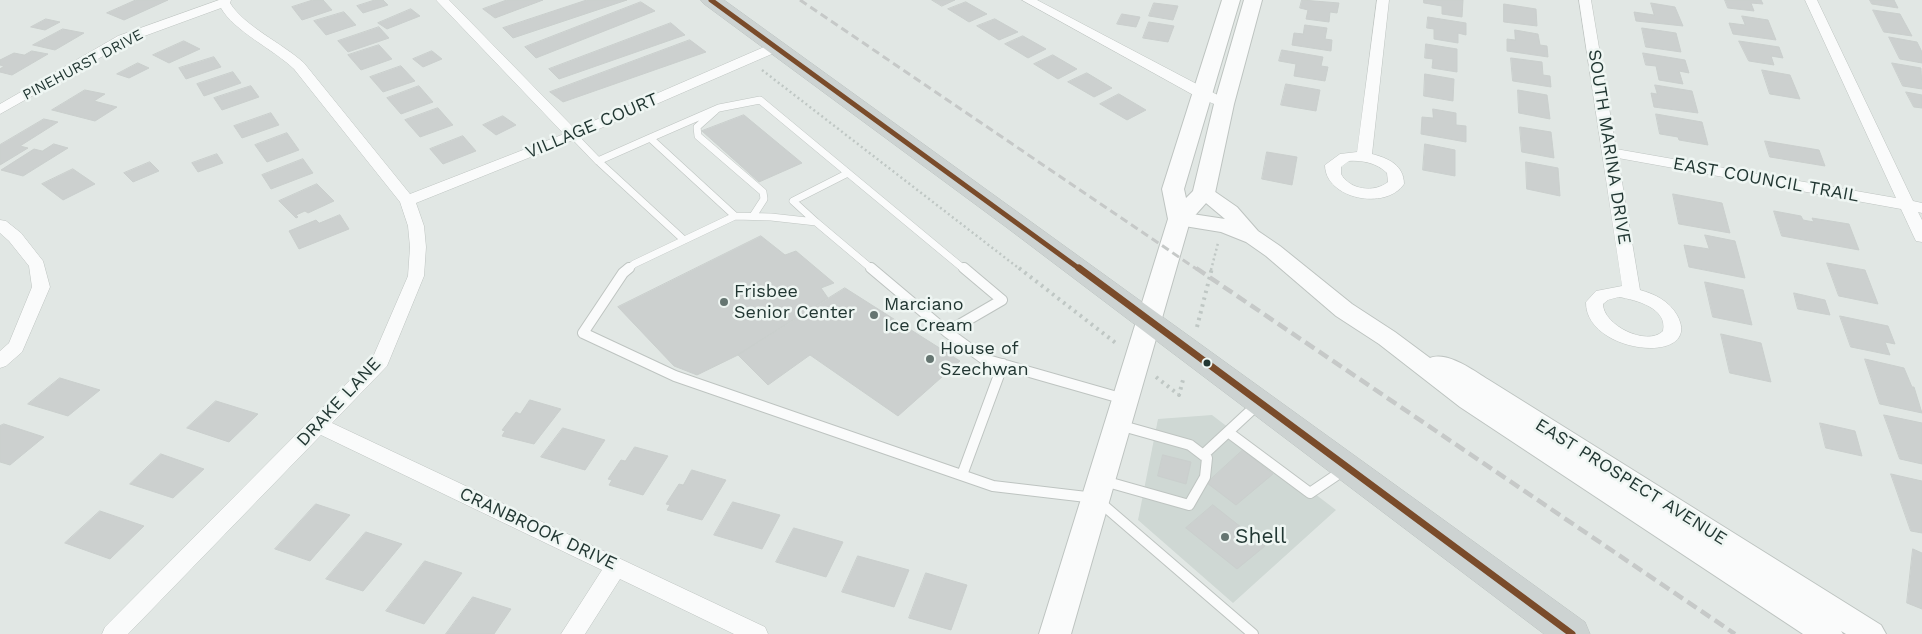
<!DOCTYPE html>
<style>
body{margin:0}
canvas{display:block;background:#e1e7e4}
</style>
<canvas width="1922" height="634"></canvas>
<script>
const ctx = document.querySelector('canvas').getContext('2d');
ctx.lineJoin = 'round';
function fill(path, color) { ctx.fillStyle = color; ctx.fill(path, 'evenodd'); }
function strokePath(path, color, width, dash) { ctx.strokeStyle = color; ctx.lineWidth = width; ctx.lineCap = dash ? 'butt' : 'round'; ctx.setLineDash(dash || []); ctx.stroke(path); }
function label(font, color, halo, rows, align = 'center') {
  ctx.font = font + ' "Work Sans",sans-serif'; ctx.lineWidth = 5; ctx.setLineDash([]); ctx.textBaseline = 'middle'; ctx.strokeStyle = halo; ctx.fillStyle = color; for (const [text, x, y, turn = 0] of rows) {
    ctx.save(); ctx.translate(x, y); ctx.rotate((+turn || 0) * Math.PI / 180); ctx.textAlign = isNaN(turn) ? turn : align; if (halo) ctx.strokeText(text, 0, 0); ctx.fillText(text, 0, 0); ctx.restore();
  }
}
fill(new Path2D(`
 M1212 415 1336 510 1233 603 1138 520 1158 419Z`), '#cfd8d4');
const building = new Path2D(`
 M136 0H168L124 20 107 13Z
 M313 0H323L332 10 302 20 292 7Z
 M375 0H383L388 5 363 13 357 6Z
 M507 0H543L495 18 483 9Z
 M587 0H627L513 38 503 28Z
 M932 0H955L942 6Z
 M1302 0 1339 3 1337 13 1330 12 1329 22 1306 19 1308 10 1300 8Z
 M1424 0H1463L1462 17 1442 14V6L1424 3Z
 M1725 0H1761L1763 4 1751 3 1754 11 1728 8Z
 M1870 0H1894L1898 8 1872 4Z
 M641 2 655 11 536 58 525 47Z
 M966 2 987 14 969 22 948 9Z
 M1154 3 1178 6 1173 20 1149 16Z
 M1651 3 1675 7 1683 26 1636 21 1634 12 1654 15Z
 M1504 4 1536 9 1537 26 1504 22Z
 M411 9 420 16 387 29 378 23Z
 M1873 10 1900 14 1912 36 1884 32Z
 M344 12 356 25 326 35 314 21Z
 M1122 14 1140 17 1136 27 1117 24Z
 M1742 16 1768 20 1776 40 1733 34 1729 23 1745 25Z
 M1428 17 1466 23V35L1458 33V43L1434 39V29L1427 28Z
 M46 19 60 22 45 30 31 27Z
 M995 19 1018 32 999 40 977 26Z
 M1149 22 1174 26 1168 42 1143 38Z
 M671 23 685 35 559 79 549 69Z
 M1305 25 1327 28 1325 39 1332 40 1331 51 1292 45 1294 33 1303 34Z
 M379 27 389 38 348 52 338 41Z
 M1642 28 1676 33 1681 52 1646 47Z
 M63 29 84 33 55 50 33 45Z
 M1515 30 1538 34 1540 45 1547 46 1548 57 1507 51V39L1515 40Z
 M1023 36 1046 49 1028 58 1005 44Z
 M1889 37 1917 42 1922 52V63L1900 59Z
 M690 40 706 52 563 102 550 92Z
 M184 41 200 49 169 63 153 55Z
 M1739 41 1779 47 1783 58 1771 56 1774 65 1749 61Z
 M1426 44 1457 49V72L1432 68 1433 59 1425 58Z
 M379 45 392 59 361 70 348 55Z
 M1282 50 1323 57 1321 66 1328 67 1325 81 1294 76 1296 64 1279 61Z
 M32 51 48 54 12 75 0 72V69L4 66 0 65V60L14 53 24 55Z
 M432 51 442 59 423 67 413 59Z
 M1643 53 1685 60 1689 73 1679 71 1683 84 1659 80 1656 66 1646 65Z
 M1053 55 1077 69 1058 79 1034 64Z
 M214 57 221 67 186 79 179 68Z
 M1511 58 1542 62 1543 75 1550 76 1551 87 1513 81Z
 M138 63 149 68 129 78 117 74Z
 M1892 63 1921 68 1922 89 1903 86Z
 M401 66 415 81 383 92 370 77Z
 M1762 70 1790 75 1800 99 1770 94Z
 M233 72 241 83 204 96 197 84Z
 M1087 73 1112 88 1094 97 1068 82Z
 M1425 74 1454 79 1453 101 1424 96Z
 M1286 84 1320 90 1316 111 1281 105Z
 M1655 85 1692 91 1698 113 1654 107 1651 93 1657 94Z
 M251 86 259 97 222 110 214 98Z
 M419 86 433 102 401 114 387 98Z
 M85 90 105 94 94 101 117 107 95 121 52 110Z
 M1518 90 1547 95 1550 119 1519 113Z
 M1906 92 1922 95V108L1914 107Z
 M1119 94 1146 110 1127 120 1100 104Z
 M438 108 453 125 420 137 405 120Z
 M1433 109 1456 113V125L1466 126V142L1421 134 1422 117 1433 118Z
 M271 113 279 125 242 138 234 126Z
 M1656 114 1702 122 1708 145 1679 140 1678 137 1660 134Z
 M744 115 802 163 759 182 702 131Z
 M503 116 516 125 496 135 483 125Z
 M44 119 58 122 20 146 28 148 0 165V145Z
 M1520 127 1551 132 1554 158 1522 152Z
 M287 133 299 150 267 162 255 145Z
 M463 136 476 151 443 164 430 149Z
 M1765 141 1819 150 1825 166 1770 157Z
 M54 144 68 148 23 176 1 170 34 149 42 151Z
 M1425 144 1455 150V176L1423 170Z
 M1267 152 1297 157 1292 185 1262 179Z
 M217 154 223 163 198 172 192 163Z
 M303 159 313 173 271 189 262 175Z
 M150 162 159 171 133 182 124 173Z
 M1526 162 1558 168 1560 196 1527 189Z
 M73 169 95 184 63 200 42 184Z
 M317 184 334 201 308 213 305 211 296 215 298 217 296 218 279 201Z
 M1673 194 1722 203 1730 233 1679 224Z
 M1774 211 1801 216 1803 220 1814 222 1812 218 1849 224 1859 250 1782 236Z
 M340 215 349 229 299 249 289 231 316 220 319 223Z
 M1705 235 1735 241 1745 278 1689 267 1684 245 1709 249Z
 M761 236 785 255 796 251 834 283 821 288 828 298 738 355 697 375 674 366 618 307Z
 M1827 263 1865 270 1878 304 1839 296Z
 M1705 282 1743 290 1752 325 1713 317Z
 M845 288 960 361 898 416 810 355 768 385 738 355Z
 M1794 293 1825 300 1830 315 1798 309Z
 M1840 316 1888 326 1895 344 1885 342 1890 355 1851 347Z
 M1721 334 1761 343 1771 382 1730 373Z
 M1865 359 1904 368 1912 387H1914L1922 413 1880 404Z
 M60 378 100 390 68 416 28 404Z
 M530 400 561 409 534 444 502 436 505 431 502 430 516 412 520 414Z
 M216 401 258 414 229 442 187 428Z
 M1884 415 1922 423V464L1900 459Z
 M1820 423 1855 431 1862 456 1826 448Z
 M4 424 44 437 10 465 0 462V426Z
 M563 428 605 440 585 470 541 457Z
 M635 447 668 456 643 495 609 485 612 480 608 479 621 460 625 461Z
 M1243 450 1273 474 1236 505 1207 483Z
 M161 454 204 469 173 498 130 484Z
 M1163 455 1191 462 1186 484 1158 476Z
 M692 470 726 480 702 520 667 510 670 505 666 504 679 484 683 485Z
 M1891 474 1922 481V533L1911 531Z
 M733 502 780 515 762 549 714 535Z
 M316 504 350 515 310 561 275 549Z
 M1213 505 1265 546 1237 569 1186 528Z
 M100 511 144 526 110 559 65 543Z
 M794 528 843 542 826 577 776 562Z
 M366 532 402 544 363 591 326 579Z
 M1913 549 1922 553V609L1907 603Z
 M858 556 909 570 894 607 842 592Z
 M425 561 462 573 424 624 386 611Z
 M926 573 967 585 951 630 909 618Z
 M473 597 511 609 494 634H446Z`);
fill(building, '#ccd0cf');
strokePath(building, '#cacfcd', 1);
const serviceFar1 = new Path2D(`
 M715 111 697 127 698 136 763 192 764 199 753 216
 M573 135 598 161
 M650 138 719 108 760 100 848 173
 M816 222 793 201 848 173 965 270
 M684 240 598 161 650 138 735 216
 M627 270 634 264 735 216 771 217 816 222 873 270`);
const service = new Path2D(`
 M629 268 623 273 583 333 675 376 993 486 1095 498 1253 634
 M871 268 947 332 984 359 1124 399
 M947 332 1002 300 964 268
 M1228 432 1310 493 1344 470
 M1203 455 1258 404
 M962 475 1003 364
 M1104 481 1189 505 1205 477 1207 458 1190 445 1119 425`);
const minor = new Path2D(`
 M219 0H231L230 3C244 26 282 43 304 63L410 194 564 134 436 0H449L575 129 771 44H781L783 47 781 50 578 138 416 203 424 226 426 247 424 276 387 366 332 423 765 627 768 634H734L620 579 585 634H561L602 570 321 435 128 634H102L105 627 373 357 408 276 410 247 408 226 400 202 294 69C273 49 234 31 221 8L128 42 0 114V104L118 36Z
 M1022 0H1037L1229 101 1231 104 1224 108 1197 97Z
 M1377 0H1389L1372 154C1388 158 1404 165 1404 184 1386 211 1325 199 1325 165L1340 154 1357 152ZM1349 161C1362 160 1377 163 1387 173L1388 182C1374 193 1350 190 1341 174V167Z
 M1579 0H1591L1616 149 1896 198 1805 0H1817L1913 201 1922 203V213L1918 212 1922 220V242L1916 241 1914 237 1901 209 1618 158 1640 290C1655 294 1669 301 1677 315 1705 366 1585 355 1586 302L1596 291 1622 286ZM1619 297C1636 300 1668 308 1663 331 1647 347 1603 325 1603 304L1608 300Z
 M0 220 6 221 21 233 43 261 50 287 22 352 6 366 0 368V351L9 343 32 287 29 266 9 241 0 233Z`);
const tertiary = new Path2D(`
 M1204 187 1211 189 1237 207 1258 231 1280 246 1352 304 1395 332 1430 358C1448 351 1474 371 1489 380L1881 625 1886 634H1846L1841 631 1843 634H1803L1460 407 1379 344 1336 316 1266 256 1246 242 1221 232 1172 224 1169 219 1172 214 1179 212 1225 219 1194 193 1197 189Z`);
const secondary = new Path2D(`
 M1222 0H1240L1184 189 1186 198 1193 191 1214 104 1244 0H1262L1234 104 1215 193 1190 221 1071 634H1039L1168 219 1162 189Z`);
const primary = new Path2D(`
 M701 0H724L1585 622 1590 634H1544L1006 227 704 4Z`);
strokePath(serviceFar1, '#bec4c1', 8);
strokePath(service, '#bec4c1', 12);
strokePath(minor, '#bec4c1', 1);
strokePath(tertiary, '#bec4c1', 2);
strokePath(secondary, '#bec4c1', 2);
strokePath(primary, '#bcc3c1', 1);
strokePath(new Path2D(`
 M762 70 1021 270
 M1211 270 1218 243`), '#bfc7c4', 2.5, [2, 3]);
strokePath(new Path2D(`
 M1019 268 1117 344
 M1197 327 1212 268
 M1156 377 1179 395 1184 376`), '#bfc7c4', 4, [2.5, 4.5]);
strokePath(serviceFar1, '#fafbfb', 7);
strokePath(service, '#fafbfb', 10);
fill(minor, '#fafbfb');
fill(tertiary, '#fafbfb');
fill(secondary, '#fafbfb');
fill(primary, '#cdd3d2');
strokePath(new Path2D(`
 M800 0 1198 270`), '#c6c9c8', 3, [8, 4.5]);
strokePath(new Path2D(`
 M1196 268 1735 634`), '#c6c9c8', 4.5, [11, 5.5]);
strokePath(new Path2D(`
 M711 0 1081 270`), '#7a4b2a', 5);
strokePath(new Path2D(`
 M1079 268 1572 634`), '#7a4b2a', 7);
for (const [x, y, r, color] of [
 [724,302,5,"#657571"],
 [874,315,5,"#657571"],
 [930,359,5,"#657571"],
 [1207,363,4.5,"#223733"],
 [1225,537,5,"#657571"]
]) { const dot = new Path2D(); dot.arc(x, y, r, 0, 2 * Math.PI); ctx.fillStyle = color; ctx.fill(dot); strokePath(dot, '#eff6f3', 2); }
label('15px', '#223733', '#eff6f3', [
 ["PINEHURST DRIVE",83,65,-28]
]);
label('18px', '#223733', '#eff6f3', [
 ["VILLAGE COURT",592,126,-23],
 ["SOUTH MARINA DRIVE",1609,147,81],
 ["EAST COUNCIL TRAIL",1766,180,10],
 ["DRAKE LANE",339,402,-47],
 ["EAST PROSPECT AVENUE",1631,482,32],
 ["CRANBROOK DRIVE",538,529,25]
]);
label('18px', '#223733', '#eff6f3', [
 ["Frisbee",734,292],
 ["Senior Center",734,313],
 ["Marciano",884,305],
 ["Ice Cream",884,326],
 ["House of",940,349],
 ["Szechwan",940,370]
], 'left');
label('21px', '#223733', '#eff6f3', [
 ["Shell",1235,537]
], 'left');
</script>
